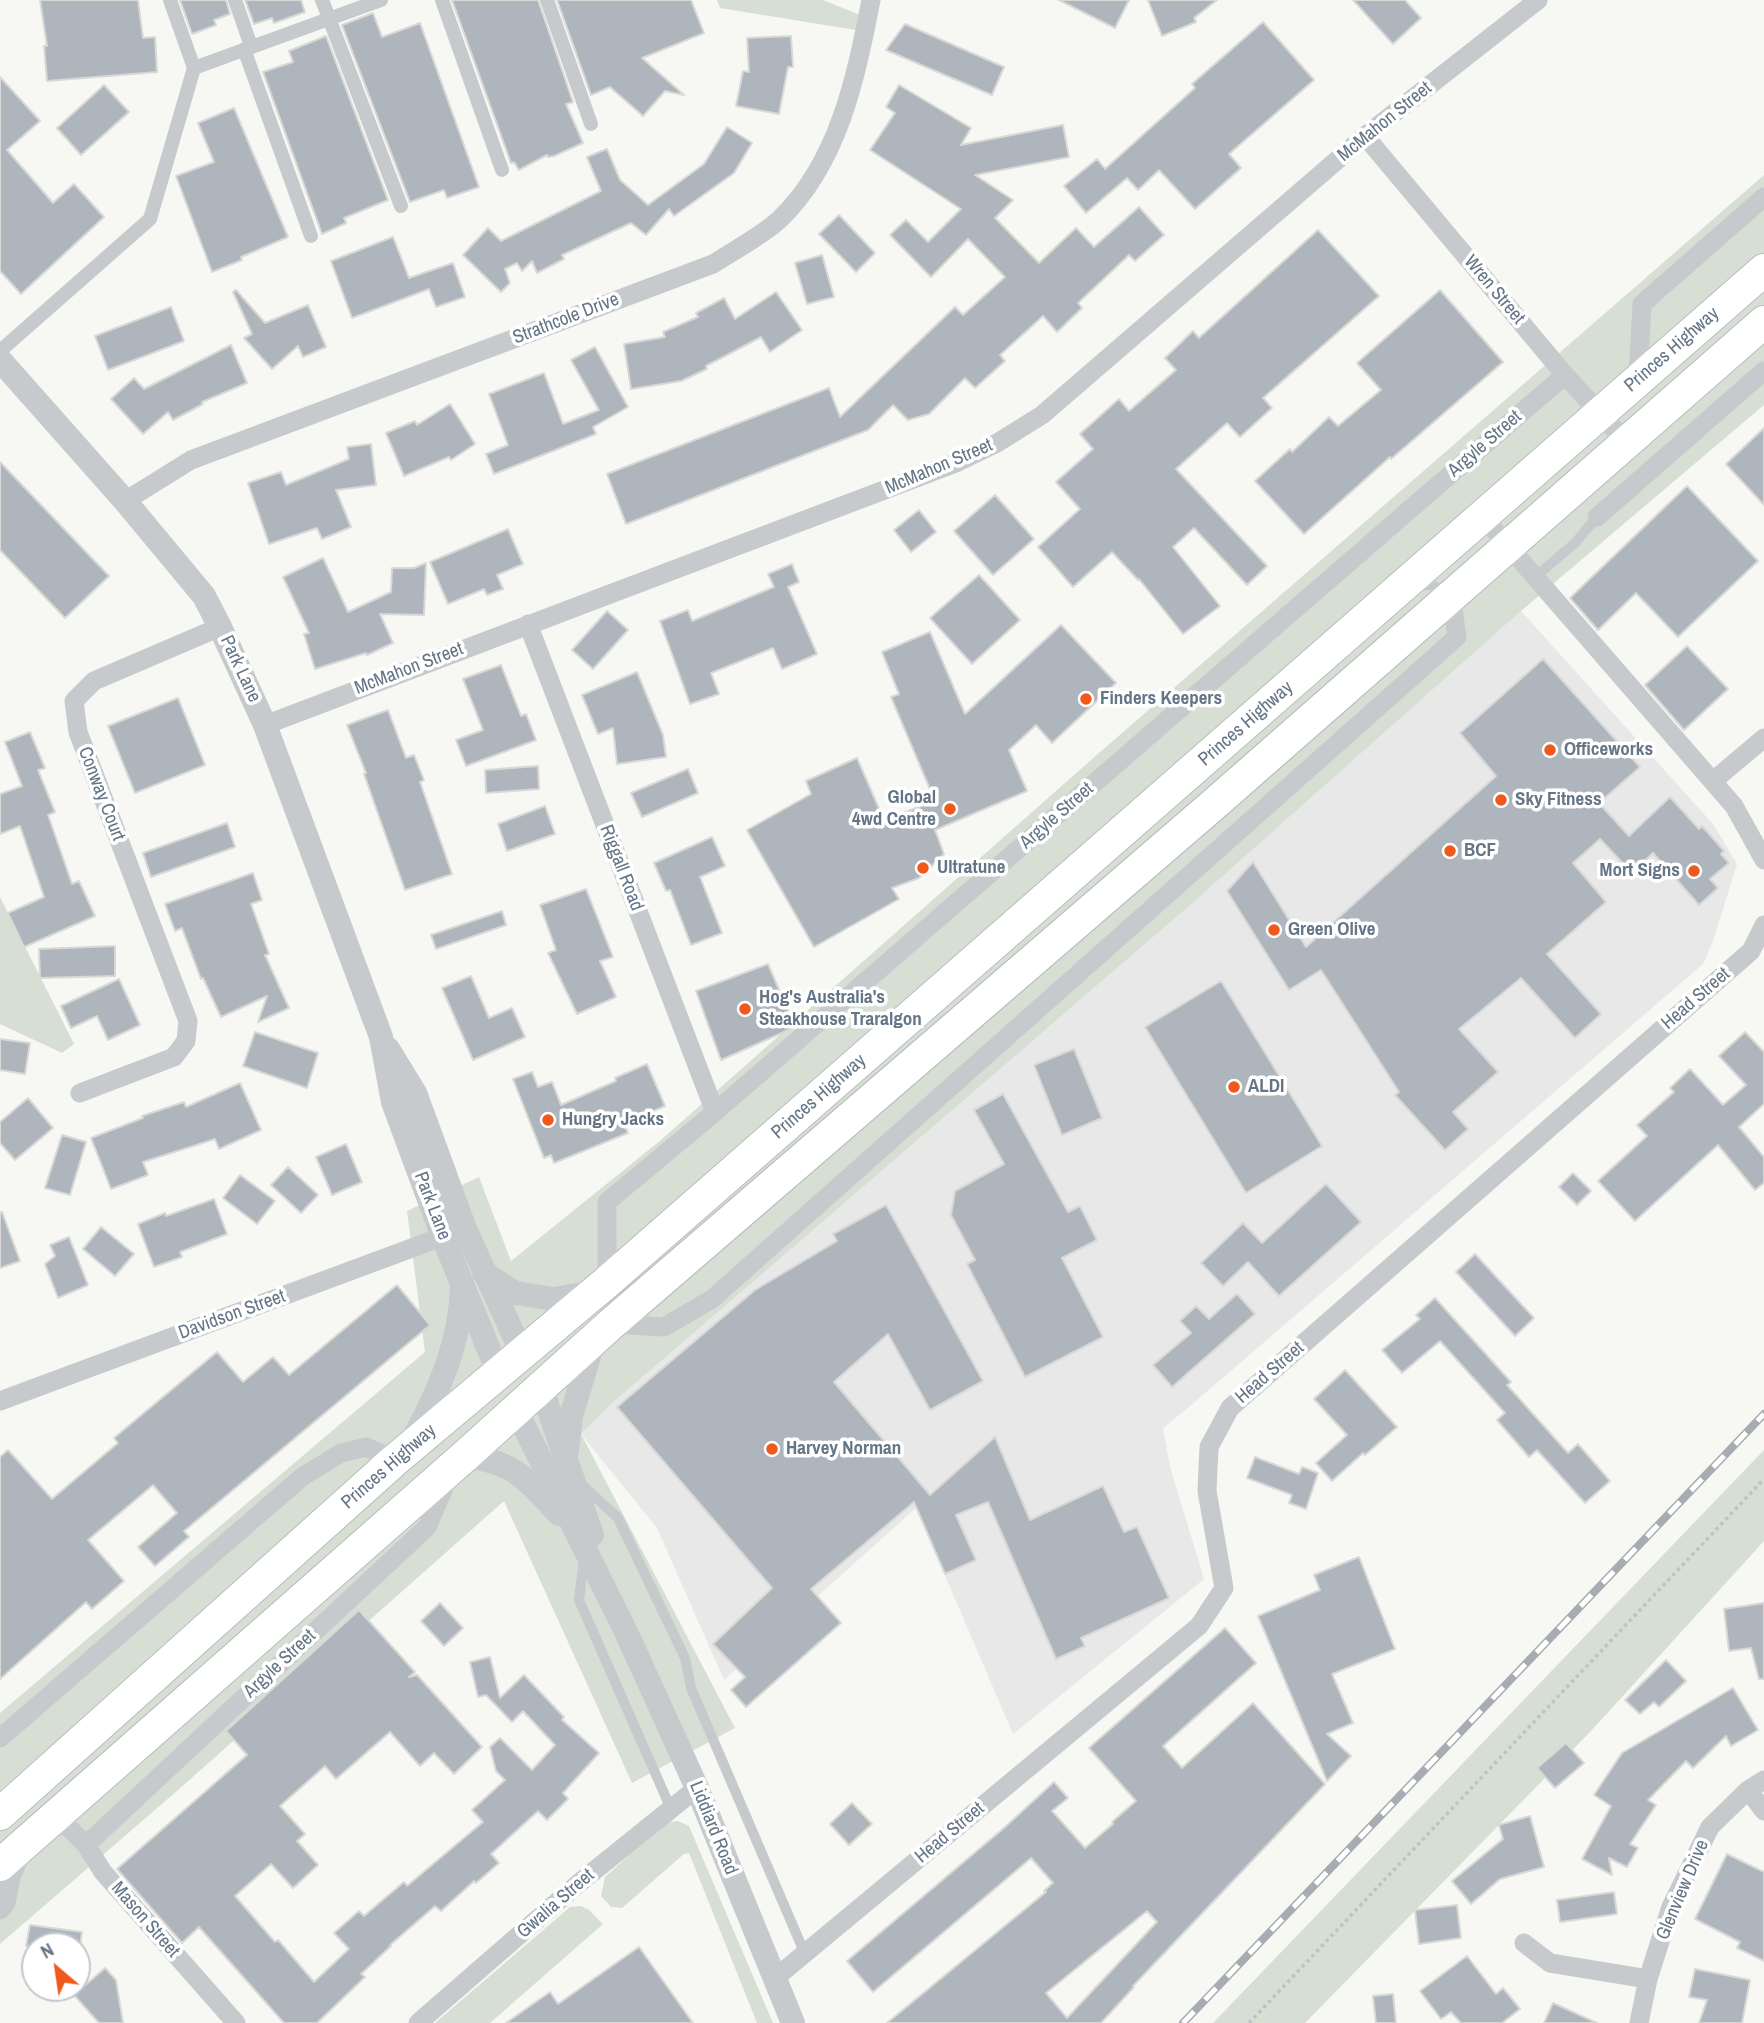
<!DOCTYPE html>
<style>
body{margin:0}
#map{position:relative;width:1764px;height:2023px;overflow:hidden;background:#f7f7f3;font-family:"Archivo Narrow",sans-serif}
canvas{display:block}
.north{position:absolute;left:21px;top:1932px;width:70px;height:70px;box-sizing:border-box;background:#fff;border:2px solid #c1c8cf;border-radius:50%;rotate:331deg;font-size:19px;font-weight:700;line-height:28px;text-align:center;color:#647586}
.north::after{content:'';display:block;margin:auto;width:24px;height:32px;background:#ef591b;clip-path:polygon(50% 0,100% 100%,50% 72%,0 100%)}
</style>
<div id="map">
<canvas width="1764" height="2023"></canvas>
<div class="north">N</div>
</div>
<script>
const ctx = document.querySelector('canvas').getContext('2d');
ctx.lineJoin = 'round';
function fill(path, color) { ctx.fillStyle = color; ctx.fill(path, 'evenodd'); }
function strokePath(path, color, width, dash) { ctx.strokeStyle = color; ctx.lineWidth = width; ctx.lineCap = dash ? 'butt' : 'round'; ctx.setLineDash(dash || []); ctx.stroke(path); }
function label(font, color, halo, rows, align = 'center') {
  ctx.font = font + ' "Archivo Narrow",sans-serif'; ctx.lineWidth = 7; ctx.setLineDash([]); ctx.textBaseline = 'middle'; ctx.strokeStyle = halo; ctx.fillStyle = color; for (const [text, x, y, turn = 0] of rows) {
    ctx.save(); ctx.translate(x, y); ctx.rotate((+turn || 0) * Math.PI / 180); ctx.textAlign = isNaN(turn) ? turn : align; if (halo) ctx.strokeText(text, 0, 0); ctx.fillText(text, 0, 0); ctx.restore();
  }
}
fill(new Path2D(`
 M1521 611 1713 824 1737 864 1713 941 1703 964 1189 1407 1163 1428 1170 1467 1204 1579 1013 1734 916 1508 724 1680 657 1528 581 1434 609 1406 1188 907Z`), '#e7e8e7');
fill(new Path2D(`
 M717 0H823L865 17 862 31 720 8Z
 M1764 175V405L1521 611 1188 907 609 1406 581 1434 735 1728 632 1783 504 1501 178 1790 0 1944V1713L425 1352 407 1211 479 1177 511 1261 661 1140 1091 760Z
 M0 897 74 1044 62 1053 0 1024Z
 M1764 1450V1541L1591 1731 1305 2023H1213Z
 M678 1821 689 1826 773 2023H757L689 1853 684 1854 622 1908 611 1907 601 1896 605 1877 666 1822Z
 M581 1906 589 1910 603 1924 490 2023H435L570 1907Z`), '#d7dfd4');
const building = new Path2D(`
 M40 0H138L143 38 155 37 157 72 47 81 44 46H47Z
 M180 0H226L230 14 214 20 216 25 192 34Z
 M245 0H301L305 12 274 23 272 18 254 24Z
 M452 0H538L573 102 566 104 583 143 554 156 548 157 547 155 519 170 514 162 511 163Z
 M557 0H691L704 33 642 58 684 95 665 91 643 116 610 87 591 95Z
 M1059 0H1129L1115 28Z
 M1148 0H1217L1194 18 1196 22 1162 36Z
 M1353 0H1405L1421 18 1393 44Z
 M373 13 382 37 420 23 479 187 447 198 444 190 410 202 342 25Z
 M1263 22 1314 80 1229 154 1241 168 1195 209 1159 170 1138 190 1127 178 1086 213 1064 186 1097 159 1105 169 1195 88 1192 84Z
 M905 24 1004 67 992 95 886 50Z
 M326 36 388 200 344 218 346 223 322 234 263 72 293 62 289 51Z
 M791 36 793 67H788L779 114 736 106 743 71 749 72 747 38Z
 M0 77 40 121 7 150 53 203 74 184 104 217 21 294 0 271Z
 M104 85 129 112 81 155 57 128Z
 M899 85 971 128 961 145 1063 125 1069 157 975 175 1013 200 995 218 1039 263 1076 228 1094 247 1139 207 1164 235 1135 261 1129 255 1078 303 1082 308 1057 332 1043 316 1000 355 1005 361 975 388 965 378 929 414 908 420 893 405 868 430 626 524 607 474 829 388 840 417 955 307 963 315 1005 277 968 239 931 277 890 235 906 220 928 242 961 209 870 150 895 113 886 107Z
 M234 108 288 237 241 257 242 260 212 272 176 176 214 162 198 123Z
 M727 127 752 143 734 173 674 216 669 209 646 235 631 223 562 255 564 259 537 273 532 261 522 271 517 263 505 269 510 283 501 292 463 255 488 228 501 241 601 191 587 157 607 149 620 180 648 205 704 164Z
 M839 215 875 253 856 272 819 234Z
 M1318 230 1379 296 1263 398 1272 408 1240 437 1227 423 1176 469 1267 566 1247 585 1194 528 1173 547 1220 606 1183 634 1139 579 1138 580 1112 552 1073 587 1038 547 1080 509 1056 482 1093 449 1080 434 1119 399 1129 411 1176 370 1165 358 1193 331 1199 338Z
 M393 237 409 278 453 263 465 297 436 307 429 289 352 318 331 261Z
 M822 255 834 297 807 304 795 263Z
 M236 290 265 323 308 305 326 347 303 357 298 346 272 369 244 338 252 334 233 292Z
 M1440 290 1503 362 1391 459 1390 457 1304 534 1255 481 1290 449 1292 452 1329 417 1338 426 1381 390 1357 363Z
 M776 292 802 330 770 352 761 337 706 366 707 369 681 381 631 389 624 344 665 337 663 332 698 317 696 313 724 298 735 319Z
 M171 307 184 341 108 370 95 336Z
 M231 345 247 383 202 402 203 404 173 420 168 412 143 434 111 399 134 378 144 389Z
 M595 347 628 407 593 427 596 434 494 474 486 454 508 445 489 394 544 373 563 424 599 410 571 360Z
 M450 404 475 444 451 460 449 457 404 476 386 433 415 421 417 425Z
 M1764 428V505L1726 464Z
 M371 444 376 485 336 490 351 527 322 539 317 528 269 544 248 483 281 472 286 485 349 459 347 447Z
 M0 462 109 576 65 618 0 550Z
 M1687 486 1758 561 1678 637 1636 593 1598 630 1570 598Z
 M995 495 1034 539 993 575 954 531Z
 M919 510 936 532 911 552 894 530Z
 M508 529 523 564 497 575 503 589 487 595 484 589 448 604 430 562Z
 M323 558 348 612 391 592 392 568H414L426 563 424 615 380 614 393 643 367 655 366 653 315 669 304 634 309 633 283 577Z
 M792 564 799 582 788 587 817 654 782 669 773 648 711 673 719 694 690 704 660 621 688 610 692 621 774 587 768 574Z
 M979 575 1020 620 972 664 930 618Z
 M607 611 628 630 593 669 572 650Z
 M1061 625 1116 683 1052 743 1036 725 1009 750 1027 791 935 830 944 854 919 878 892 888 899 899 814 947 747 830 811 794 806 781 857 758 884 820 935 801 891 697 899 694 882 652 930 632 965 714Z
 M1687 646 1728 689 1684 730 1645 685Z
 M1543 659 1640 767 1599 803 1629 836 1670 797 1699 829 1702 826 1724 851 1721 854 1729 863 1710 879 1718 888 1699 905 1653 853 1632 873 1600 839 1573 863 1606 902 1547 954 1601 1014 1575 1038 1521 978 1459 1029 1498 1072 1453 1112 1468 1129 1445 1150 1395 1095 1399 1092 1321 970 1289 990 1227 891 1253 862 1306 947 1496 776 1460 733Z
 M501 665 521 716 526 714 536 740 466 766 456 740 483 730 463 679Z
 M637 672 663 735 666 757 617 764 613 728 598 734 582 695Z
 M178 698 205 765 135 793 108 726Z
 M388 710 406 758 414 755 424 780 420 782 452 874 405 890 364 774 366 773 347 725Z
 M30 732 45 768 38 770 55 812 48 815 72 884 79 881 95 916 24 947 8 913 44 897 20 826 0 834V794L22 786 5 742Z
 M538 766 539 789 486 793 485 770Z
 M688 769 698 793 642 817 631 793Z
 M545 806 555 834 507 851 498 824Z
 M227 823 235 847 151 877 143 853Z
 M712 837 725 866 700 877 722 933 691 945 670 890 666 891 654 863Z
 M253 873 262 900 251 904 269 954 265 955 289 1008 258 1022 267 996 221 1017 203 978 201 979 182 928 175 931 165 904Z
 M586 889 613 957 600 961 616 997 577 1014 548 953 556 950 540 905Z
 M502 911 506 925 436 949 431 935Z
 M115 946V976L40 978 39 949Z
 M768 964 795 1027 721 1060 696 991Z
 M471 976 489 1018 512 1008 525 1037 473 1060 442 988Z
 M119 979 140 1025 108 1040 97 1016 71 1028 61 1006Z
 M1221 981 1322 1146 1246 1193 1145 1027Z
 M255 1032 318 1053 307 1088 243 1066Z
 M1745 1032 1764 1052V1104L1739 1127 1764 1157V1183L1755 1190 1718 1145 1635 1221 1598 1181 1647 1136 1637 1125 1674 1092 1670 1088 1690 1069 1723 1105 1746 1085 1719 1056Z
 M0 1039 30 1043 25 1074 0 1070Z
 M1074 1049 1102 1118 1062 1135 1034 1065Z
 M647 1064 665 1106 624 1124 628 1133 554 1163 551 1155 544 1158 513 1079 532 1072 538 1087 552 1082 561 1105 616 1081 615 1078Z
 M240 1083 261 1130 219 1149 215 1139 143 1162 148 1175 111 1189 91 1138 143 1118 142 1116 184 1102 186 1107Z
 M1003 1094 1068 1212 1080 1206 1097 1240 1062 1258 1103 1337 1025 1377 967 1264 975 1260 951 1215 955 1191 1004 1164 974 1110Z
 M28 1098 53 1128 15 1160 0 1143V1122Z
 M62 1135 86 1142 70 1195 45 1188Z
 M346 1144 362 1182 332 1195 316 1157Z
 M288 1167 318 1195 301 1213 271 1185Z
 M1573 1173 1591 1191 1577 1205 1559 1187Z
 M240 1175 275 1201 257 1224 223 1198Z
 M1326 1184 1361 1222 1279 1296 1248 1262 1223 1286 1201 1263 1243 1223 1262 1243Z
 M214 1199 227 1234 180 1252 182 1257 154 1267 138 1224 165 1213 166 1216Z
 M886 1205 983 1381 930 1410 888 1334 834 1382 930 1495 995 1437 1030 1520 1103 1486 1124 1532 1137 1527 1169 1598 1081 1638 1085 1646 1056 1659 988 1502 956 1515 976 1560 945 1574 914 1502 811 1589 841 1623 746 1707 731 1690 745 1677 713 1644 772 1588 617 1407 755 1290 837 1241 833 1234Z
 M2 1212 20 1261 0 1268V1213Z
 M101 1227 134 1254 115 1276 83 1249Z
 M69 1237 88 1285 58 1298 45 1264 55 1256 50 1245Z
 M1475 1254 1534 1318 1515 1336 1456 1272Z
 M397 1285 430 1325 184 1531 189 1537 155 1566 138 1547 177 1513 153 1485 88 1540 124 1581 92 1609 86 1602 0 1679V1457L8 1450 52 1499 118 1443 114 1438 217 1352 243 1382 273 1357 289 1375Z
 M1237 1294 1255 1314 1172 1387 1153 1365 1191 1333 1180 1321 1196 1306 1209 1319Z
 M1435 1298 1511 1382 1507 1385 1568 1453 1578 1444 1610 1481 1585 1503 1537 1450 1529 1457 1497 1420 1505 1413 1440 1341 1402 1373 1382 1350 1420 1319 1416 1315Z
 M1345 1370 1397 1427 1365 1455 1363 1453 1332 1481 1316 1463 1347 1435 1314 1399Z
 M1255 1457 1299 1474 1302 1467 1318 1473 1306 1509 1289 1503 1292 1495 1247 1478Z
 M1359 1557 1395 1649 1332 1674 1353 1723 1327 1734 1351 1756 1327 1781 1258 1616 1320 1590 1314 1575Z
 M440 1603 463 1628 444 1646 421 1621Z
 M1764 1603V1679H1759L1751 1648 1729 1651 1724 1609Z
 M359 1610 415 1672 409 1677 417 1675 482 1747 454 1774 434 1753 420 1766 390 1732 336 1779 325 1766 280 1806 305 1834 297 1841 318 1865 293 1888 271 1864 235 1896 275 1942 278 1940 314 1982 349 1949 334 1933 359 1911 364 1916 404 1882 407 1886 483 1822 472 1810 505 1780 496 1771 490 1747 500 1738 532 1770 555 1745 523 1711 512 1722 486 1695 478 1697 470 1662 490 1657 500 1698 524 1675 564 1717 562 1720 599 1753 563 1793 568 1799 547 1820 538 1811 491 1854 499 1863 476 1883 474 1881 441 1911 435 1906 390 1945 391 1946 361 1974 365 1977 317 2023H284L199 1927 182 1943 117 1869 247 1755 226 1731Z
 M1225 1628 1256 1663 1163 1746 1182 1768 1253 1703 1325 1784 1133 1986 1134 1987 1101 2023H887L1046 1892 1044 1891 1053 1883 1031 1858 873 1992 847 1961 1004 1828 1054 1782 1068 1798 1052 1811 1085 1848 1113 1824 1112 1822 1136 1801 1089 1748ZM1147 1911 1157 1922 1067 2018 1046 1993Z
 M1666 1660 1686 1681 1659 1707 1654 1702 1640 1714 1625 1700Z
 M1733 1688 1758 1730 1731 1746 1726 1736 1693 1768 1686 1761 1648 1800 1656 1805 1630 1844 1638 1848 1627 1867 1609 1858 1612 1875 1582 1859 1611 1806 1594 1795 1622 1753Z
 M1566 1743 1584 1763 1555 1788 1537 1768Z
 M852 1803 872 1824 849 1845 830 1824Z
 M1530 1816 1544 1867 1500 1879 1471 1904 1452 1881 1503 1839 1499 1825Z
 M1727 1854 1764 1872V1961L1737 1948 1740 1942 1695 1919Z
 M1614 1892 1617 1914 1560 1922 1557 1900Z
 M1457 1905 1461 1938 1419 1944 1415 1910Z
 M30 1925 82 1932 80 1946H26Z
 M639 1947 693 2023H506L550 1992 558 2004Z
 M1467 1956 1496 1994 1503 1988 1520 2009 1502 2023H1461L1451 2012 1441 2019 1420 1991Z
 M105 1968 116 1980 123 2023H99L74 1995Z
 M1695 1969 1750 1980 1742 2023H1699L1707 2000 1689 1997Z
 M1393 1994 1396 2023H1376L1373 1996Z
 M1553 2003 1597 2023H1544Z`);
fill(building, '#aeb5bc');
strokePath(building, '#d8d8d6', 2);
const trunk = new Path2D(`
 M0 1814 395 1460 607 1282 1764 270
 M0 1865 465 1456 611 1324 1213 805 1764 322`);
strokePath(trunk, '#b8bcbf', 34);
strokePath(new Path2D(`
 M1249 2023 1764 1479`), '#c0c2c4', 3.5, [3.5, 3.5]);
strokePath(new Path2D(`
 M1535 577 1575 543 1597 517
 M1416 586 1432 585 1448 593
 M579 1482 618 1518 685 1658 691 1688 805 1954
 M584 1559 579 1600 671 1809`), '#c6cacd', 10);
strokePath(new Path2D(`
 M170 0 194 68
 M235 0 251 46
 M322 0 401 206
 M442 0 502 170
 M547 0 591 124
 M244 49 311 236
 M0 351 150 219 194 68 381 0`), '#c6cacd', 14);
strokePath(new Path2D(`
 M1365 136 1565 375 1626 442
 M1638 379 1642 304 1764 197
 M125 501 191 460 713 264C734 250 762 236 780 219 839 162 856 77 871 0
 M1483 517 1734 806 1764 860
 M1597 517 1764 371
 M528 624 715 1112
 M265 725 958 462 997 443 1042 415 1365 136 1538 0
 M1713 781 1764 738
 M80 1093 174 1057 186 1041 188 1021 78 732 74 701 94 681 220 627
 M607 1282V1202L715 1112 1565 375
 M611 1324 664 1327 712 1299 1457 637 1451 595
 M0 1401 455 1232
 M0 1738 302 1477 341 1453 366 1447 395 1460
 M1748 1790 1764 1811
 M56 1815 86 1845 103 1872 236 2023
 M86 1845 427 1527 450 1474
 M0 1910 6 1903 11 1877 21 1854
 M1524 1943 1550 1963 1648 1979
 M774 1979 1199 1626 1224 1588 1207 1491 1209 1447 1230 1408 1751 951 1764 925
 M418 2023 579 1883 697 1788
 M1639 2023 1648 1979 1671 1907 1710 1827 1748 1790 1764 1780`), '#c6cacd', 19);
strokePath(new Path2D(`
 M0 360 125 501 204 596 220 627 265 725 381 1037 393 1102 443 1237 498 1372
 M388 1049 415 1093 465 1229 522 1353
 M484 1273 515 1293 554 1299 594 1292
 M541 1387 592 1535
 M516 1410 627 1634 697 1788 793 2023
 M413 1439C439 1391 461 1341 462 1286
 M567 1451 571 1416 594 1340
 M465 1456C515 1462 526 1479 559 1514`), '#c6cacd', 24);
strokePath(trunk, '#fff', 32);
const rail = new Path2D(`
 M1183 2023 1764 1414`);
strokePath(rail, '#a6acb2', 8);
strokePath(rail, '#fff', 5, [16]);
for (const [x, y, r, color] of [
 [1086,699,7,"#ef591b"],
 [1550,750,7,"#ef591b"],
 [1501,800,7,"#ef591b"],
 [950,809,7,"#ef591b"],
 [1450,851,7,"#ef591b"],
 [923,868,7,"#ef591b"],
 [1694,871,7,"#ef591b"],
 [1274,930,7,"#ef591b"],
 [745,1009,7,"#ef591b"],
 [1234,1087,7,"#ef591b"],
 [548,1120,7,"#ef591b"],
 [772,1449,7,"#ef591b"]
]) { const dot = new Path2D(); dot.arc(x, y, r, 0, 2 * Math.PI); ctx.fillStyle = color; ctx.fill(dot); strokePath(dot, '#fff', 2.5); }
label('19px', '#647586', '#fff', [
 ["McMahon Street",1385,122,-39],
 ["Wren Street",1494,290,50],
 ["Strathcole Drive",566,319,-21],
 ["Princes Highway",1672,350,-41],
 ["Argyle Street",1485,444,-41],
 ["McMahon Street",939,467,-23],
 ["Park Lane",240,669,65],
 ["McMahon Street",409,669,-21],
 ["Princes Highway",1246,724,-41],
 ["Conway Court",101,794,69],
 ["Argyle Street",1057,816,-41],
 ["Riggall Road",621,868,69],
 ["Head Street",1696,999,-41],
 ["Princes Highway",819,1097,-41],
 ["Park Lane",432,1206,69],
 ["Davidson Street",232,1315,-20],
 ["Head Street",1270,1373,-41],
 ["Princes Highway",389,1467,-41],
 ["Argyle Street",280,1664,-43],
 ["Liddiard Road",713,1828,68],
 ["Head Street",950,1833,-40],
 ["Glenview Drive",1683,1890,-67],
 ["Gwalia Street",556,1904,-41],
 ["Mason Street",145,1920,49]
]);
label('bold 19px', '#647586', '#fff', [
 ["Finders Keepers",1100,699],
 ["Officeworks",1564,750],
 ["Global",936,798,"right"],
 ["4wd Centre",936,820,"right"],
 ["Sky Fitness",1515,800],
 ["BCF",1464,851],
 ["Ultratune",937,868],
 ["Mort Signs",1680,871,"right"],
 ["Green Olive",1288,930],
 ["Hog's Australia's",759,998],
 ["Steakhouse Traralgon",759,1020],
 ["ALDI",1248,1087],
 ["Hungry Jacks",562,1120],
 ["Harvey Norman",786,1449]
], 'left');
</script>
